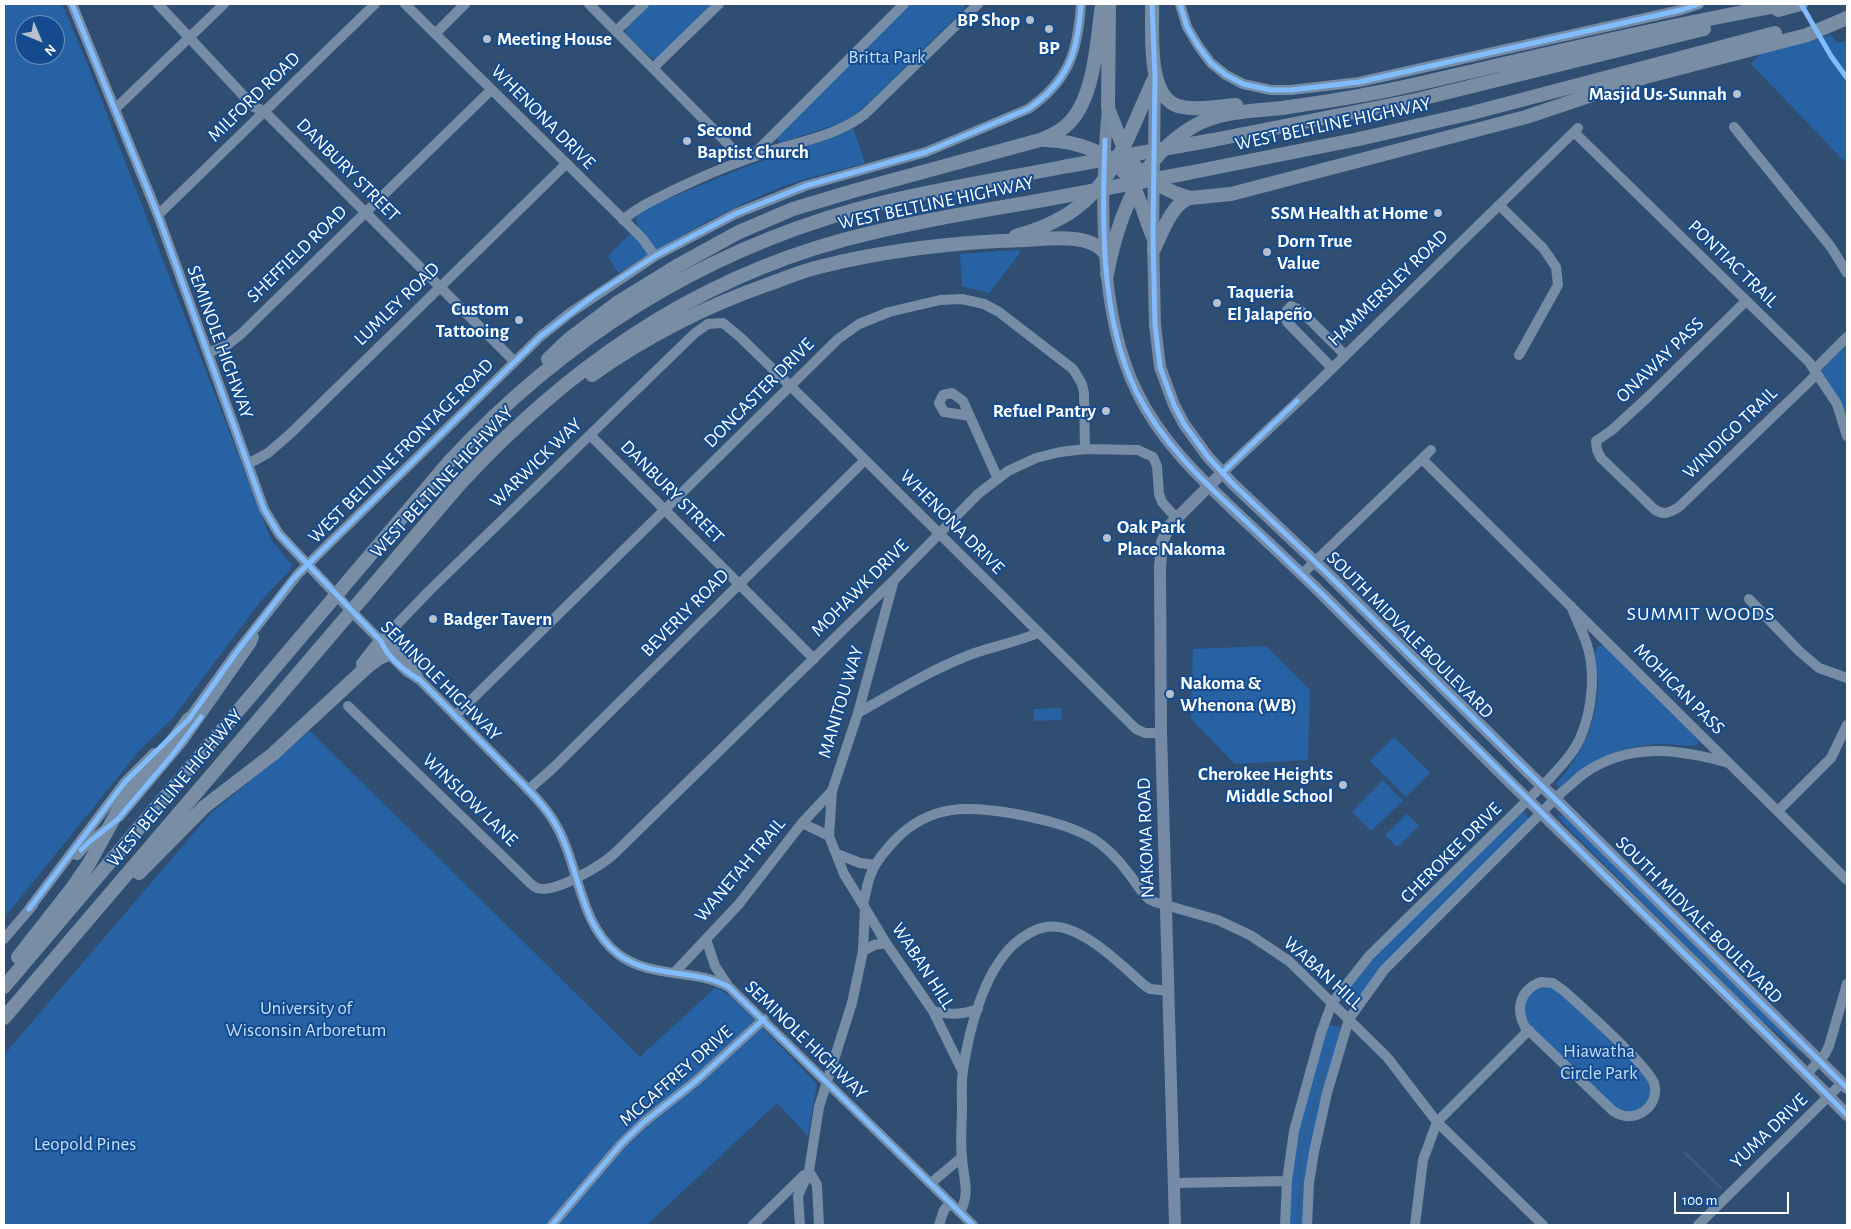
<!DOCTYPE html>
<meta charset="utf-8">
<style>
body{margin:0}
#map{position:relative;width:1851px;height:1229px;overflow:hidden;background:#304e72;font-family:"Alegreya Sans",sans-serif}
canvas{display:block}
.frame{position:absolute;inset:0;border:5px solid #fff;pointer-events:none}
.north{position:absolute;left:15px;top:15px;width:50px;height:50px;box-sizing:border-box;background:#144b8e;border:1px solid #7293bb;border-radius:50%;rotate:135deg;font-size:14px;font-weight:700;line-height:20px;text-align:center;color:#fff}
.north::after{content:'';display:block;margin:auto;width:18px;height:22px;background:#b7c1ce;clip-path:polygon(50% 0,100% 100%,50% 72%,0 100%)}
.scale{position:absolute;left:1674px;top:1192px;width:115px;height:22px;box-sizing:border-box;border:2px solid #fff;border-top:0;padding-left:6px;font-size:15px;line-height:18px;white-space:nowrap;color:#fff;-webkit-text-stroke:4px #144b8e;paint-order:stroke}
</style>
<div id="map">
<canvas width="1851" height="1229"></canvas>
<div class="frame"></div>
<div class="north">N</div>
<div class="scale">100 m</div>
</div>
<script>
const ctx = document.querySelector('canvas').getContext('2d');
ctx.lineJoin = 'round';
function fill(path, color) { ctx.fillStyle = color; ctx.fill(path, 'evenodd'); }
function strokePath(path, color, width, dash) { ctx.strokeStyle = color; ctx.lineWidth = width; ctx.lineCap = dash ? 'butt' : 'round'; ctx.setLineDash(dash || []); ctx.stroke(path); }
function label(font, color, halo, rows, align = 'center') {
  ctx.font = font + ' "Alegreya Sans",sans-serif'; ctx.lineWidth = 4; ctx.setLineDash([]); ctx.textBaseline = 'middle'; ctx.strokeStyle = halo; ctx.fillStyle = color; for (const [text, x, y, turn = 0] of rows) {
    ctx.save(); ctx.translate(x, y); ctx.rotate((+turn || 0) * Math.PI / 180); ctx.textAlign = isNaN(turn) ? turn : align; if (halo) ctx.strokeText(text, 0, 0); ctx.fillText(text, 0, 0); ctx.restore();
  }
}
fill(new Path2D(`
 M4 4H62L89 68 271 540 292 565 289 571 260 602 173 718 138 752 4 918ZM25 25H55V55H25Z
 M649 4H713L658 58 653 59 626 34 627 26Z
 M910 4 965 5 963 10 869 103 847 121 780 143 776 137 779 133Z
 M1831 35 1837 43 1847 41V164L1751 64 1763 51Z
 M853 128 865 163C835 171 805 178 777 189 721 211 669 243 618 273L608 256 638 226 636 218 641 211C684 192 728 173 773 157 800 147 828 142 853 128Z
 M1020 250V253L989 293 962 286 960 254Z
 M1847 343V419L1840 400 1821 371Z
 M1604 645 1698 740V744C1687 749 1676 743 1664 744 1622 745 1591 758 1560 787L1556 784C1582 754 1598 722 1598 681 1598 670 1592 657 1597 647Z
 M1266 646 1310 690 1308 760 1235 764 1191 719 1193 649Z
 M1061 708 1062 720 1034 721V709Z
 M310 731 640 1057 716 987 735 999 817 1084 808 1136 777 1103 647 1225H4V1055L210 814Z
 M1394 737 1430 773 1406 797 1370 761Z
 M1383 780 1403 801 1371 831 1352 812Z
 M1524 812 1530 820 1350 1005 1345 1004 1342 996 1375 955 1520 813Z
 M1407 814 1419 826 1397 847 1385 835Z
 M1557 814 1568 818 1802 1049 1800 1052 1761 1020 1563 823Z
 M1542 986 1552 987 1582 1012 1643 1073C1655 1091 1652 1100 1635 1112L1618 1111 1528 1024C1519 1007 1525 995 1542 986Z
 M1331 1025 1340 1027 1341 1032 1305 1225H1289L1291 1187 1298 1133 1325 1030Z`), '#2762a5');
strokePath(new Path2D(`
 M1684 1152 1721 1188
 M1298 1225 1301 1149 1329 1051`), '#355d8c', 2.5);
strokePath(new Path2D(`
 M72 4 158 215 264 509 279 534 324 582
 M158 4 254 107 264 111 514 361
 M405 4 642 238 655 256
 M589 4 744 160
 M1180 4 1187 27 1199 47 1211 63 1226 75 1243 84 1271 90H1291L1359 82 1614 25 1681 10 1699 4
 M616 31 644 4
 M435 34 465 4
 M653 68 719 4
 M115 109 224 4
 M1734 127 1831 247 1847 273
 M1574 132 1809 362 1837 404 1847 436
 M751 157 904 4
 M1499 205 1543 248 1556 267 1558 285 1519 355
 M158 215 375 4
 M623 220C639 206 658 198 676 189 709 173 742 160 777 149 808 140 839 134 865 114L978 4
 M1746 301 1648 397 1612 430 1596 441 1597 450 1601 458 1654 509C1663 516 1669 513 1679 507L1817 374
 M208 353 227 345 241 334 491 90
 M1332 368 1287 322 1284 314 1291 306 1300 310 1345 355
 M1814 370 1847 337
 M970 416 944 412 939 403 943 395 952 393 963 401 998 479
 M590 435 814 659
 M1422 459 1847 880
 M248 464 268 453 290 434 566 164
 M1222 473 1309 391 1578 128
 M1302 574 1431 450
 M1749 599 1799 651 1819 668 1847 678
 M356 616 381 641 387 652 406 671 420 680C448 708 475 736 503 764 520 782 540 799 553 820 580 862 577 922 618 954 650 979 695 968 729 987L973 1225
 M381 641 429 591 695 333 708 324 723 323 740 337 818 413 1136 729 1145 733H1161
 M381 641C397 643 413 664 419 679
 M348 706 530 883C532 885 534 887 537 888 555 894 602 865 615 853L895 579 978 494 1008 471 1036 458 1060 452 1085 449 1138 450 1153 457 1157 466 1159 494 1162 502 1176 518
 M858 713C895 692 932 669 972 654 994 646 1017 642 1038 633
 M455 716 838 339 859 324 889 312 940 300 962 299 984 304 999 312 1073 369 1082 384 1084 393 1085 449
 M185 724 236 653 298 574 541 336 570 313 655 256 735 214 805 186 926 152 1028 109C1069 81 1078 51 1081 4
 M528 790 552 769 865 460
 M1778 811 1831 758 1847 725
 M119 817 183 741 251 644 254 637
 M802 823 829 836
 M837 854 860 863 875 865
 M77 855 89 842 107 828
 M863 904C866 894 867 883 871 874 876 861 886 850 895 840 931 803 969 806 1016 814 1041 819 1069 825 1092 838 1108 848 1119 860 1130 875 1136 883 1141 892 1149 899L1155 902 1218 920 1250 935 1289 961 1387 1057 1437 1122 1543 1225
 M865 908 886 943 933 1011 963 1072
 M29 909 125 782 154 753
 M4 939 33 905
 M706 939 715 966 727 984
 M863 951 874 945 886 943
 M675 972 739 904 802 823 832 791
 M1541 982 1553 983 1564 991C1581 1006 1648 1066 1654 1083 1661 1106 1634 1126 1613 1111L1525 1027C1515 1008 1520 990 1541 982Z
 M933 1011C949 1015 962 1015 978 1009
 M1807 1074 1825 1054 1829 1046 1847 984
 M809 1171 817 1185 819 1225
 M931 1183 962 1157
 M1175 1183 1287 1181
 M960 1212C971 1192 963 1179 962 1157 960 1141 962 1124 962 1108 962 1096 961 1082 963 1070 969 1030 983 974 1013 945 1022 937 1033 929 1046 927 1079 921 1121 965 1144 985L1150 989 1169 991
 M552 1225 622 1143 644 1122 696 1081 764 1019
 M753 1225 804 1175
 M800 1225 798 1196 809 1171 819 1107 852 1003 863 951 865 908 844 874 829 836 832 791 858 713 894 580
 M939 1225 944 1210 950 1203
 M1285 1225 1287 1181 1294 1131 1321 1033 1332 1003 1369 956 1549 779C1561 766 1574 753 1581 736 1592 710 1596 672 1587 645 1583 632 1576 619 1571 606
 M1307 1225 1309 1183 1314 1152 1327 1093 1349 1019 1384 970 1562 792C1570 786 1577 778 1586 772 1631 742 1679 749 1729 763
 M1415 1225 1423 1160 1437 1122 1529 1030
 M1698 1225 1842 1083`), '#778da6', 10);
strokePath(new Path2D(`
 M1155 77 1153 237 1155 325 1160 367 1174 405 1184 424 1208 457 1233 484 1328 574 1847 1088
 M1108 108C1100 193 1098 314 1137 392 1161 442 1201 479 1241 517 1271 545 1301 573 1331 603 1394 666 1457 730 1521 793 1630 900 1740 1006 1847 1115
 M1175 1225 1161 733 1160 568 1162 542 1170 525 1222 473`), '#778aa5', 12);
strokePath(new Path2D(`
 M1109 4 1108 108 1124 149 1135 166 1144 175 1154 183 1175 193 1190 198 1231 194 1526 117 1645 77 1807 35 1847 18
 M1152 4C1153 31 1146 96 1178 106 1196 111 1218 106 1236 105
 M1778 10 1801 4
 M1044 140C1075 141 1111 151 1129 179 1140 196 1145 218 1153 237
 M1213 140 1416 100 1704 29
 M1188 173 1359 139 1472 113 1775 33
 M1016 236C1029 232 1043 228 1055 221 1114 193 1129 131 1155 77
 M1154 249C1162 233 1172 203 1190 198
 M1107 274C1118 217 1140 157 1194 126 1220 111 1253 111 1282 108 1309 104 1337 100 1363 95 1405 88 1446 77 1486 68 1586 45 1686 22 1787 4
 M548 359 569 339 617 303 677 266 739 232 793 209 853 191 1040 140C1051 136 1062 131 1070 122 1095 95 1097 40 1102 4
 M592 375C647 336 706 306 769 284 786 278 802 271 819 267 886 250 955 242 1025 240 1049 239 1092 232 1106 255
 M363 664 381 641
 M139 873 204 807 273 754 368 666 379 658 389 654
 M18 957 73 887 90 862 130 789 172 742 189 719
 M4 987 449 462C561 341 695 255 854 210 924 191 997 180 1068 166
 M4 1018 459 485C566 369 689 282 843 240 909 222 976 212 1043 200`), '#798ea5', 14);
strokePath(new Path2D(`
 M324 582 356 616`), '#778da6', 10);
strokePath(new Path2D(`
 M1068 166 1213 140
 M1043 200 1188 173`), '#798ea5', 14);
strokePath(new Path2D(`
 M72 4 158 215 264 509 279 534 381 641C387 657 405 671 420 680 448 708 475 736 503 764 520 782 540 799 553 820 580 862 577 922 618 954 650 979 695 968 729 987L973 1225
 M1152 4 1155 77 1153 237 1155 325 1160 367 1174 405 1184 424 1208 457 1233 484 1328 574 1847 1088
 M1180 4 1187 27 1199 47 1211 63 1226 75 1243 84 1271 90H1291L1359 82 1614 25 1681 10 1699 4
 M1801 4 1831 56 1847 78
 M1105 140C1102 221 1100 317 1136 391 1162 444 1205 483 1247 522 1276 550 1306 578 1334 606 1438 710 1543 814 1647 917 1714 983 1782 1048 1847 1115
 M1222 473 1297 401
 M81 850 89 842 117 820 174 753 201 717
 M29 909 125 782 189 719 236 653 293 579 541 336 592 297 655 256 735 214 805 186 926 152 1028 109C1069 81 1078 51 1081 4
 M552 1225 622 1143 644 1122 696 1081 764 1019`), '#80bcff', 5);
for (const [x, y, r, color] of [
 [1030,20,5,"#b7c1ce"],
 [1049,29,5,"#b7c1ce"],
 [487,39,5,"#b7c1ce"],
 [1737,94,5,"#b7c1ce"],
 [687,141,5,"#b7c1ce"],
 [1438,213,5,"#b7c1ce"],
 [1267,252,5,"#b7c1ce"],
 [1217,303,5,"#b7c1ce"],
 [519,320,5,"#b7c1ce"],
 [1106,411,5,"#b7c1ce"],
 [1107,538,5,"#b7c1ce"],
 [433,619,5,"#b7c1ce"],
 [1170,694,5,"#b7c1ce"],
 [1343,785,5,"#b7c1ce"]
]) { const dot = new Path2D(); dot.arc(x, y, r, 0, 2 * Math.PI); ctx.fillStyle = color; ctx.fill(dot); strokePath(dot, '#144b8e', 2); }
label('bold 19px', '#fff', '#144b8e', [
 ["BP Shop",1020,20,"right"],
 ["Meeting House",497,39],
 ["BP",1049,48,"center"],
 ["Masjid Us-Sunnah",1727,94,"right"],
 ["Second",697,130],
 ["Baptist Church",697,152],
 ["SSM Health at Home",1428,213,"right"],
 ["Dorn True",1277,241],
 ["Value",1277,263],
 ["Taqueria",1227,292],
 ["El Jalapeño",1227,314],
 ["Custom",509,309,"right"],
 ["Tattooing",509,331,"right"],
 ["Refuel Pantry",1096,411,"right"],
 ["Oak Park",1117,527],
 ["Place Nakoma",1117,549],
 ["Badger Tavern",443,619],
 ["Nakoma &",1180,683],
 ["Whenona (WB)",1180,705],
 ["Cherokee Heights",1333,774,"right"],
 ["Middle School",1333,796,"right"]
], 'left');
label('19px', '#c5defc', '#144b8e', [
 ["Britta Park",887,57],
 ["University of",306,1008],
 ["Wisconsin Arboretum",306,1030],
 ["Hiawatha",1599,1051],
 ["Circle Park",1599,1073],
 ["Leopold Pines",85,1144]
]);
label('19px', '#fff', '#144b8e', [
 ["MILFORD ROAD",254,97,-44],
 ["WHENONA DRIVE",543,117,45],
 ["WEST BELTLINE HIGHWAY",1333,124,-12],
 ["DANBURY STREET",348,170,45],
 ["WEST BELTLINE HIGHWAY",936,203,-12],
 ["SHEFFIELD ROAD",297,254,-44],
 ["PONTIAC TRAIL",1733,264,44],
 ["HAMMERSLEY ROAD",1388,288,-44],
 ["LUMLEY ROAD",397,304,-44],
 ["SEMINOLE HIGHWAY",220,342,70],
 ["ONAWAY PASS",1660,360,-44],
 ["DONCASTER DRIVE",759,393,-45],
 ["WINDIGO TRAIL",1730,433,-44],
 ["WEST BELTLINE FRONTAGE ROAD",401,451,-45],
 ["WARWICK WAY",536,463,-44],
 ["WEST BELTLINE HIGHWAY",442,482,-47],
 ["DANBURY STREET",672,492,45],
 ["WHENONA DRIVE",952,522,45],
 ["MOHAWK DRIVE",860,588,-45],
 ["BEVERLY ROAD",685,613,-45],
 ["SOUTH MIDVALE BOULEVARD",1410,635,45],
 ["SEMINOLE HIGHWAY",441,681,45],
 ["MOHICAN PASS",1679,689,45],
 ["MANITOU WAY",841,702,-73],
 ["WEST BELTLINE HIGHWAY",175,788,-50],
 ["WINSLOW LANE",470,800,44],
 ["NAKOMA ROAD",1146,838,-92],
 ["CHEROKEE DRIVE",1451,853,-45],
 ["WANETAH TRAIL",740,870,-50],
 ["SOUTH MIDVALE BOULEVARD",1699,920,45],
 ["WABAN HILL",923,966,57],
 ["WABAN HILL",1323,973,42],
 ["SEMINOLE HIGHWAY",806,1040,44],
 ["MCCAFFREY DRIVE",676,1076,-41],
 ["YUMA DRIVE",1769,1131,-44]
]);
ctx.letterSpacing = '1px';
label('20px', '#fff', '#144b8e', [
 ["SUMMIT WOODS",1701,614]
]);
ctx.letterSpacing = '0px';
</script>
